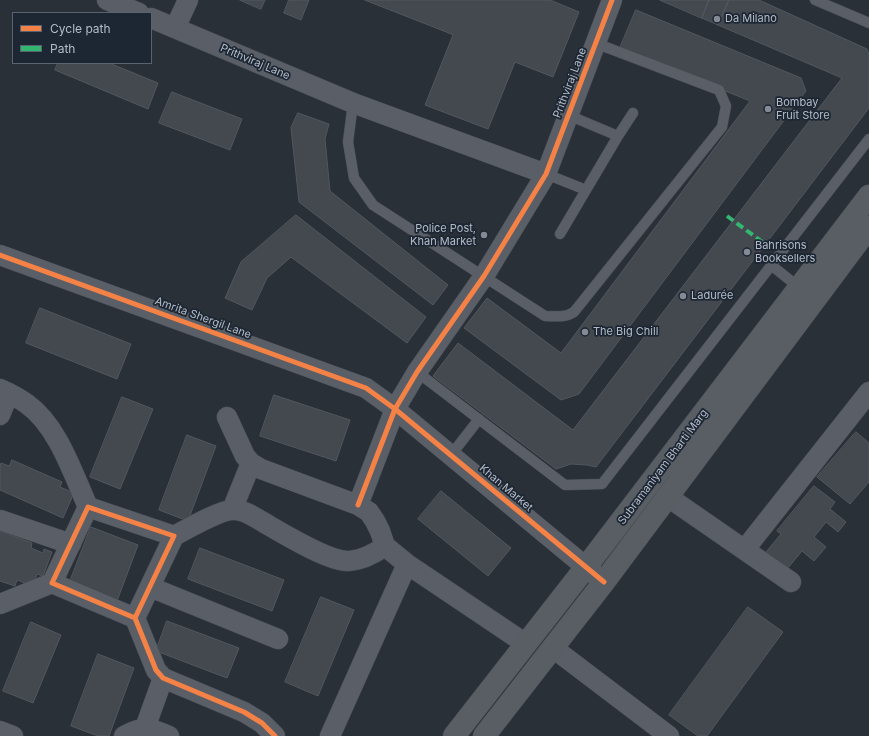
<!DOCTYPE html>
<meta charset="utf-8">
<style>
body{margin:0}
#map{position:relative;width:869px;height:736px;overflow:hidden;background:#2a3038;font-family:Inter,sans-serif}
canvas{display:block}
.legend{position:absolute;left:12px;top:12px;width:140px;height:52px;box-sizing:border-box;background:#1d2633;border:1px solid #59626f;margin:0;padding:5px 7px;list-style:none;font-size:12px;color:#b4bcc9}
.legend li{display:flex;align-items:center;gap:8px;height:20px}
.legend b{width:20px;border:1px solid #59626f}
</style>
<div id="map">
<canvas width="869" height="736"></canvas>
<ul class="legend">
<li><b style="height:5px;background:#f48246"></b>Cycle path</li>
<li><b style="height:5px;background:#33b770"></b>Path</li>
</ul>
</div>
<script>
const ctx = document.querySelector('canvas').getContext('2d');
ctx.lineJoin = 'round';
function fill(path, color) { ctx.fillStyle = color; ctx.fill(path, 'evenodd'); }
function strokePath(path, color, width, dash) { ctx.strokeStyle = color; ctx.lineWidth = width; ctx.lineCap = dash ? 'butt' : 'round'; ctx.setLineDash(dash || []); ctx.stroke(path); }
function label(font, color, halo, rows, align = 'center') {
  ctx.font = font + ' Inter,sans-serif'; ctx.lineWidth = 3.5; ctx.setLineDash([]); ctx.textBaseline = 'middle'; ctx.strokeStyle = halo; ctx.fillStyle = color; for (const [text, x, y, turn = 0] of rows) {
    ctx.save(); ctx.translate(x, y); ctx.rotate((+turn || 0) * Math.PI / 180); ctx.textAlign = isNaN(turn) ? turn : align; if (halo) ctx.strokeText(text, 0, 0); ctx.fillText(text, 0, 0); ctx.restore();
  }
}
const building = new Path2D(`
 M240 0H265L261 9Z
 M289 0H309L301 20 284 13Z
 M365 0H550L579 12 553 77 515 62 488 129 425 105 453 35Z
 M660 0H709L702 18Z
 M709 0H729L718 25 702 18Z
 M729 0H759L867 49 869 55V108L596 467 587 465 571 464 556 469 433 376 458 343 573 430 842 78 718 25Z
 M636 10 801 78 806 91 579 394 561 400 464 328 487 298 561 353 750 101 620 48Z
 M58 63H109L158 83 148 109 55 70Z
 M172 92 242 119 230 150 159 123Z
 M298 113 329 124 325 139 330 191 448 285 433 305 299 202 291 128Z
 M296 215 426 317 407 343 291 257 267 278 252 310 225 298 241 262Z
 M40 308 131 344 117 379 26 343Z
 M274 395 350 420 336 461 260 436Z
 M122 397 153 409 120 489 90 477Z
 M856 432 869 443V482L850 504 817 477Z
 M187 435 216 446 188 521 159 510Z
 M12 460 62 482 60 487 74 493 63 518 0 490V466L1 463 9 466Z
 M814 486 835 502 830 509 846 522 838 532 826 522 814 537 826 547 814 561 802 551 787 569 766 552 781 534 777 531Z
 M441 491 511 548 488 576 418 519Z
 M91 527 138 545 117 601 69 584Z
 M0 531 32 543 31 548 43 553 44 549 52 552 43 576 37 574 33 586 17 580 15 586 0 581Z
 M200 548 284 580 272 611 188 579Z
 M321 597 354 610 318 696 285 682Z
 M748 607 783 632 707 736H698L669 715Z
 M167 621 239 648 227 678 156 651Z
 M31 622 61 635 33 703 3 691Z
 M98 654 134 668 109 736H98L71 726Z`);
fill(building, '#444950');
strokePath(building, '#52575f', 1);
const lane = new Path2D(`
 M815 0 869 23
 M353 103 348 142 354 178 373 205 545 316C555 316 565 318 574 312L722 127 726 106 719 90 595 43
 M618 136 633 113
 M546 174 586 190 618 136 568 115
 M560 234 586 190
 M771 265 801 289
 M417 372 565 485 602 484 869 139
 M451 455 479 419`);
const street = new Path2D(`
 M107 0 139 13
 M151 18 353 103 546 174
 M175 28 188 0
 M0 255 366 388 395 409 599 578
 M0 389C9 393 19 398 27 404 58 426 73 474 88 507
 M0 415 9 393
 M227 417 245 456 251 463 261 469 358 505 369 512 375 521 380 531 385 546 407 564 526 644
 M668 497 791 582
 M358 505 395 409 417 372 484 276 546 174 612 0
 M232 510 251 463
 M0 520 71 544
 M174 536C187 529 220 510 233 510 244 509 254 517 263 522 282 533 329 562 349 561 363 560 374 554 385 546
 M745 549 869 392
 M150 587 278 639
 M0 604 52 583
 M135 618 174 536 88 507 52 583 135 618 156 670 163 678 244 712 262 723 275 736
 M553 648 669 736
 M145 728 163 678
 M0 731 13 736
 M124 736C143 726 150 727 169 736
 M330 736 407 564`);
const secondary = new Path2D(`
 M454 736 586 567 869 196
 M484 736 604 582 869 227`);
strokePath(lane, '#484c53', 11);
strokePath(street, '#484c53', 21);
strokePath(secondary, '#484c53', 23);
strokePath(lane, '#5a5e66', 10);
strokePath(street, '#5a5e66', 20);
strokePath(secondary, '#595d64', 22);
strokePath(new Path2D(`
 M727 216 765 244`), '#33b770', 4, [8, 4]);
strokePath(new Path2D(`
 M0 255 366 388 395 409 604 582
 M358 505 395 409 417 372 484 276 546 174 612 0
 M135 618 174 536 88 507 52 583 135 618 156 670 163 678 244 712 262 723 275 736`), '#f48246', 5);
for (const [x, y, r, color] of [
 [717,19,4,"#848b96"],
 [768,109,4,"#848b96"],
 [484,235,4,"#848b96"],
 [747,252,4,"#848b96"],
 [683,296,4,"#848b96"],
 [585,332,4,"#848b96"]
]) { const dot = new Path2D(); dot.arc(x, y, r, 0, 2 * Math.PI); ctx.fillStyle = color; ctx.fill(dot); strokePath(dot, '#1d2633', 1.5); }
label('11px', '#b4bcc9', '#1d2633', [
 ["Da Milano",725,19],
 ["Bombay",776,103],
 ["Fruit Store",776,116],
 ["Police Post,",476,229,"right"],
 ["Khan Market",476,242,"right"],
 ["Bahrisons",755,246],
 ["Booksellers",755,259],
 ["Ladurée",691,296],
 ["The Big Chill",593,332]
], 'left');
label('11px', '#b4bcc9', '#1d2633', [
 ["Prithviraj Lane",255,62,23],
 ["Prithviraj Lane",570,83,-69],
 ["Amrita Shergil Lane",203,318,20],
 ["Subramaniyam Bharti Marg",663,467,-53],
 ["Khan Market",506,488,40]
]);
</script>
